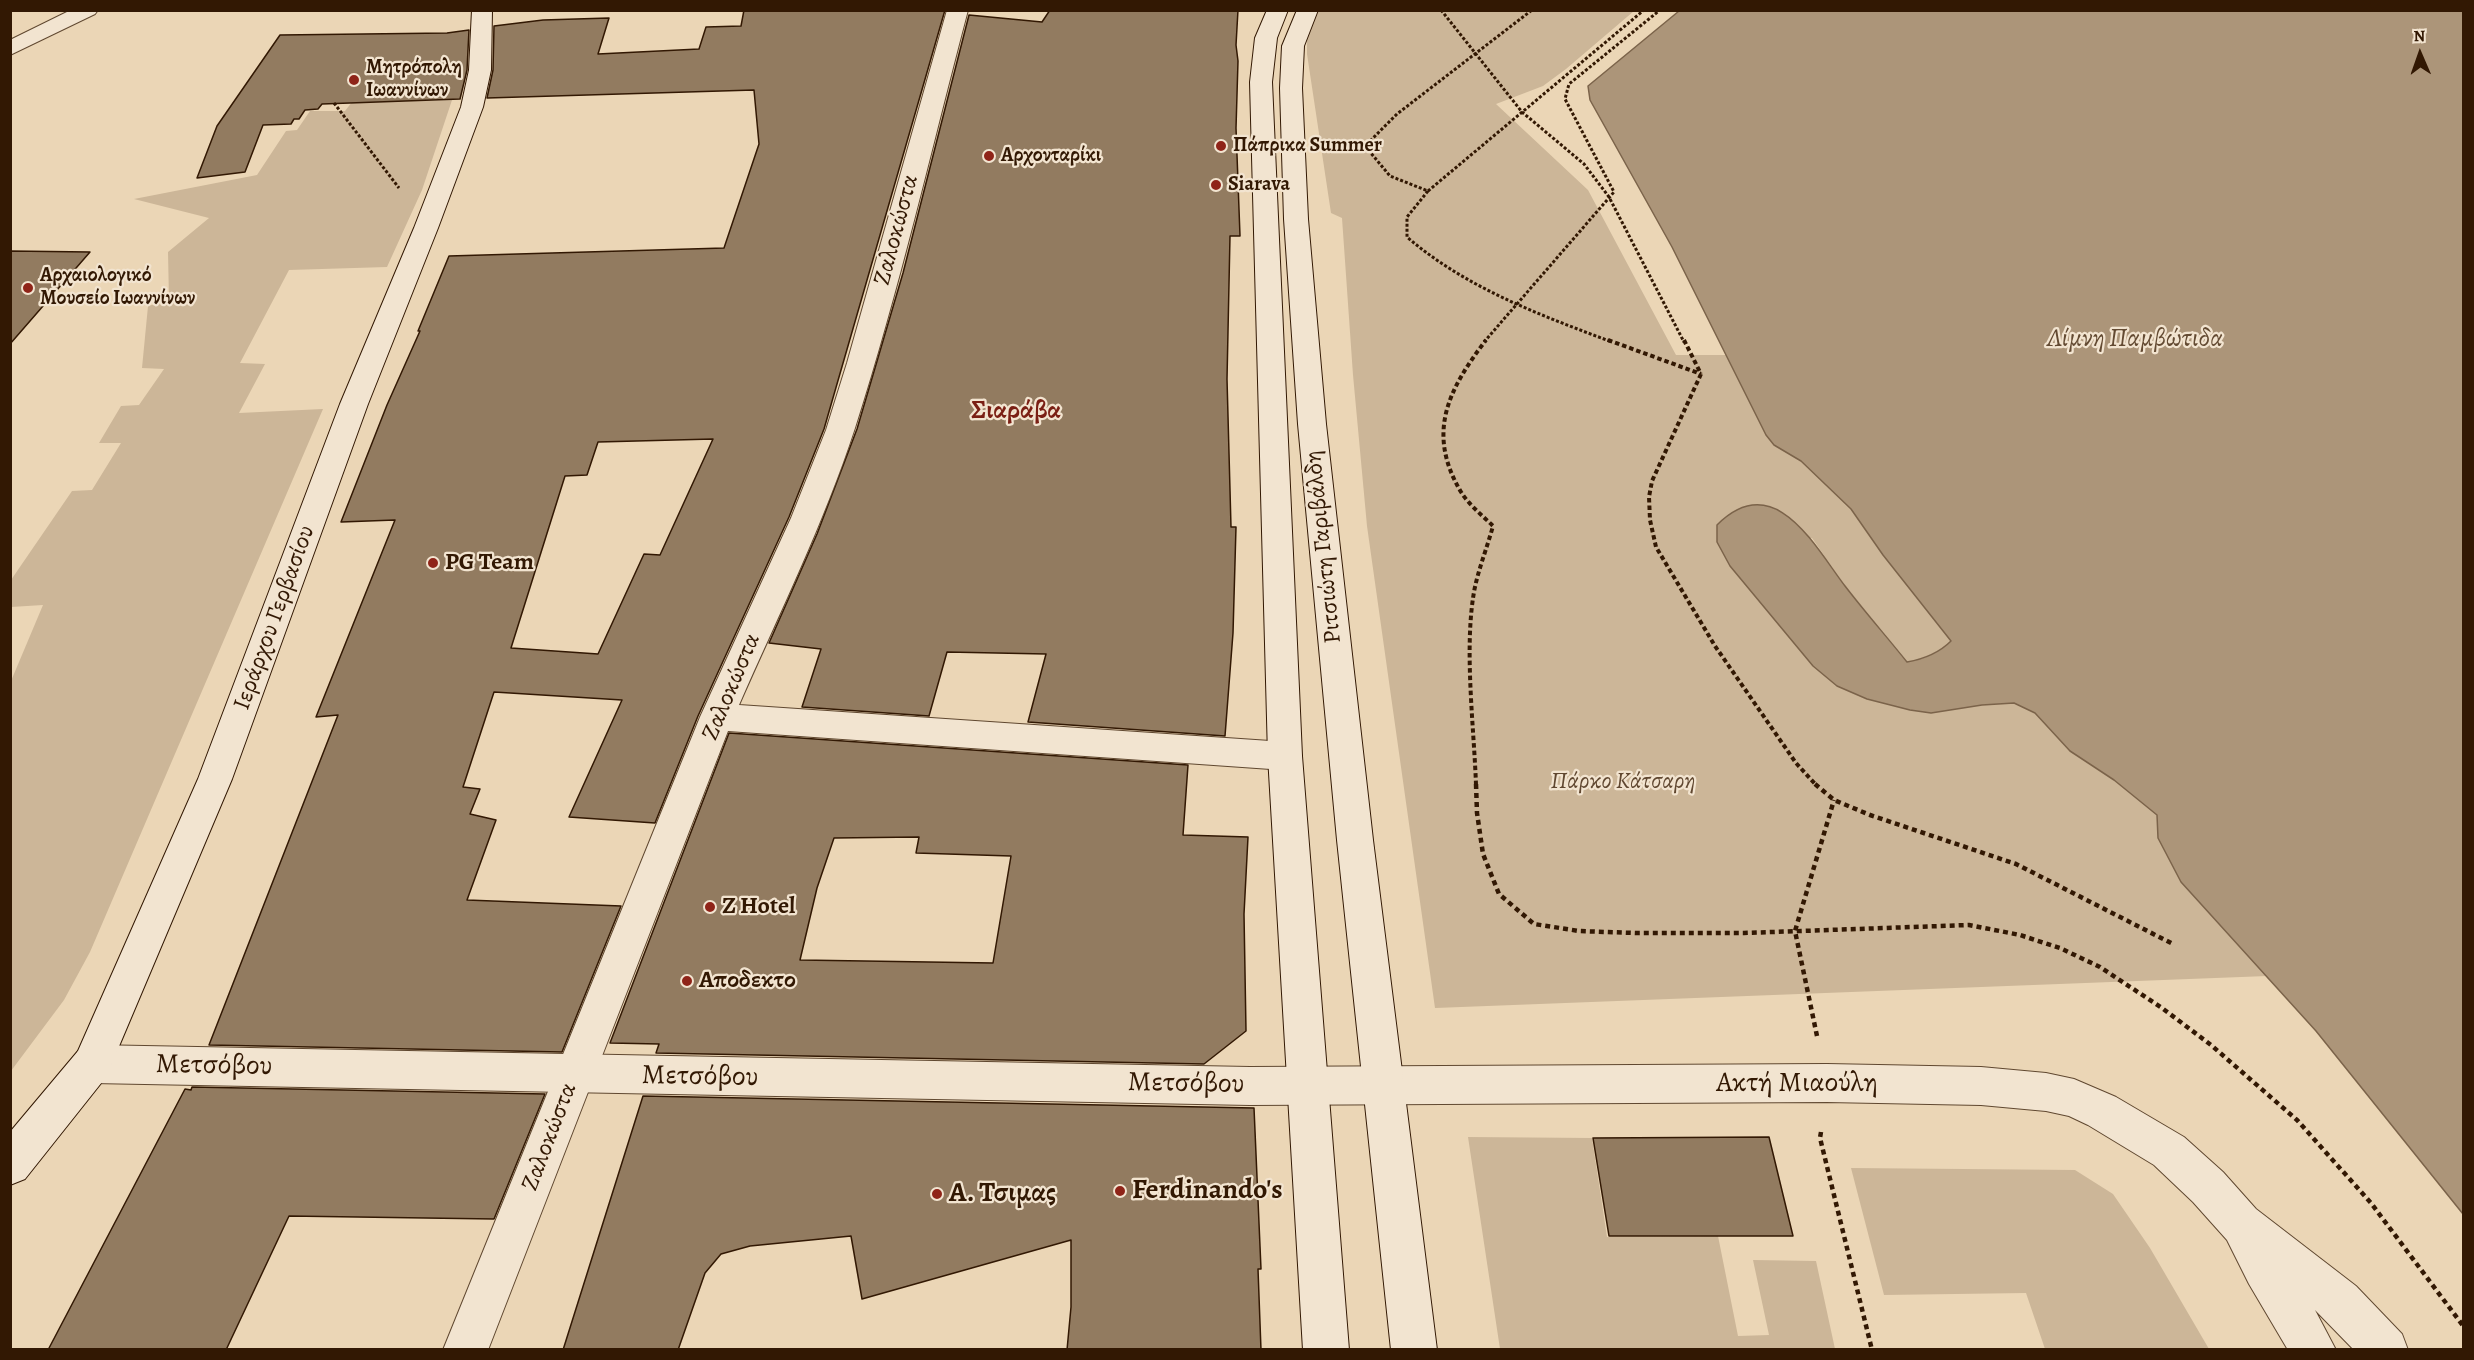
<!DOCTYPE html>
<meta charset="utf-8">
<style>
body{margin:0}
#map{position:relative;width:2474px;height:1360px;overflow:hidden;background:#ebd6b6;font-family:Alegreya,serif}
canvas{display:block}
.frame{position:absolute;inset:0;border:12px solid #321803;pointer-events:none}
.north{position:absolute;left:2390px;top:24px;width:60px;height:60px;-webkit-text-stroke:4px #f2e4d0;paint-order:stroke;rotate:358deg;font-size:16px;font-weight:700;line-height:24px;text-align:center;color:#321803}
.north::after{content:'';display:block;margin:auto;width:21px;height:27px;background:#321803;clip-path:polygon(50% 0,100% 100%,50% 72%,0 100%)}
</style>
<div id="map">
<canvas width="2474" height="1360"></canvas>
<div class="frame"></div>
<div class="north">N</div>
</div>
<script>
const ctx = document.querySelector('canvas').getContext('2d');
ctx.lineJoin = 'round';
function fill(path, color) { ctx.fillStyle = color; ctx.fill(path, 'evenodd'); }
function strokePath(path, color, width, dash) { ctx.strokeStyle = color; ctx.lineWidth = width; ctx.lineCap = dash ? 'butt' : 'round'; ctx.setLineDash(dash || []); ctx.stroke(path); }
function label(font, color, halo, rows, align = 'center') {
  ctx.font = font + ' Alegreya,serif'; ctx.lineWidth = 4.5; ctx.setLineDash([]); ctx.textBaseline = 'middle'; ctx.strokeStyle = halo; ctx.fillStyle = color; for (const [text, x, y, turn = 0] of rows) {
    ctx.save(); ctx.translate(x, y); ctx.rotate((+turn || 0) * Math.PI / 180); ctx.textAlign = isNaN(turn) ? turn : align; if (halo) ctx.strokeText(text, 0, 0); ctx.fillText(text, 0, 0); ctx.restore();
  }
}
fill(new Path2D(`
 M1318 11H1634L1566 69 1543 86 1496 104 1588 190 1676 355H1726L1766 435 1774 445 1801 461 1851 509 1883 555 1951 641C1939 653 1925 658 1908 662L1846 587 1812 538 1730 566 1813 666 1837 686 1867 699 1910 710 1931 713 1982 705 2014 703 2035 713 2070 751 2114 780 2158 815V838L2181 882 2267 976 1435 1008 1367 526 1353 375 1342 218 1331 213 1307 54V35L1311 21Z
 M452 100 422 190 387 267 289 270 240 363 265 364 239 413 323 409 90 952 64 1000 11 1071V681L43 605 11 607V580L72 491 92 490 121 443H99L121 406 139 405 164 369 142 368 148 306 169 300 168 252 209 218 134 199 257 175 286 131 297 130 310 111H345L352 102Z
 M1468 1137 1592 1138 1607 1237 1718 1236 1738 1336 1769 1335 1753 1260 1816 1261 1835 1349H1500Z
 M1851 1168 2075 1170 2113 1194 2150 1248 2209 1349H2045L2026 1293 1884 1295Z`), '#ccb698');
const water = new Path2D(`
 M1679 11H2463V1214L2316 1031 2181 882 2158 838 2157 815 2114 780 2070 751 2035 713 2014 703 1982 705 1931 713 1910 710 1867 699 1837 686 1813 666 1730 566 1717 542V525C1774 468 1814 545 1845 586 1865 612 1887 637 1907 662 1924 659 1939 653 1951 641L1883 555 1851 509 1801 461 1774 445 1766 435 1672 247 1590 100 1588 86Z`);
fill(water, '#ac9579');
strokePath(water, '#7b634a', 1.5);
const building = new Path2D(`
 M744 10H945L824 429 789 517 698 716 655 823 569 817 622 700 494 692 463 787 480 789 470 814 496 820 467 900 621 906 562 1052 209 1045 338 715 316 717 395 520 341 522 387 405 420 331H418L449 256 724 248 759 144 754 90 487 98 493 70 494 26 543 20 609 18 598 54 699 49 706 27 741 26ZM713 439 660 555 644 554 598 654 511 648 565 476 587 475 598 442Z
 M1050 10H1238L1236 45 1238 61 1236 128 1240 236H1230L1227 379 1231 527H1236L1233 633 1225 736 1028 722 1046 654 947 652 929 716 802 707 821 649 769 643 817 534 857 429 903 273 969 15 1042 22Z
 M469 30 467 70 460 99 322 104 318 109 305 110 299 119H294L291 124 263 125 245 172 197 178 217 126 280 35 447 33Z
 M10 251 90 252 10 344Z
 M729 733 1188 765 1183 835 1248 837 1244 914 1246 1031 1204 1064 656 1053 659 1044 610 1043ZM919 837 916 853 1011 856 993 963 800 960 817 888 834 838Z
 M192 1087 545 1094 494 1219 289 1216 226 1350H48L185 1089 191 1090Z
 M643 1096 1254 1108 1261 1269H1258L1261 1350H1067L1071 1307V1240L862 1299 851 1236 750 1246 721 1254 705 1273 678 1350H563Z
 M1769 1137 1793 1236H1609L1593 1138Z`);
fill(building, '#927b60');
strokePath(building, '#321803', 1.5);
const minor = new Path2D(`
 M71 10H98L95 14 10 55V40Z
 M947 10H968C931 150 899 291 855 428 824 523 779 614 739 705L1285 742 1297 746 1302 756 1297 766 1285 770 728 731 488 1350H443L700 717 791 518 826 430 847 363Z`);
const tertiary = new Path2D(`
 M92 1045 1250 1067 1827 1064 1981 1067 2046 1073 2074 1079 2116 1097 2184 1137 2223 1172 2256 1209 2356 1286 2402 1334 2408 1350H2354L2315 1310 2336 1350H2288L2249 1284 2227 1240 2193 1202 2154 1165 2088 1125 2069 1116 2046 1111 1981 1105 1827 1102 1250 1105 92 1083 78 1077 72 1064 78 1051Z`);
const secondary = new Path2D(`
 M472 10H492L491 70 483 107 438 228 368 404 232 779 106 1077 25 1179 10 1185V1132L78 1051 198 779 340 404 414 228 461 107 469 70Z
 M1267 10H1288L1277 38 1272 82 1302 756 1349 1350H1303L1268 756 1250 82 1255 38Z
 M1297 10H1318L1304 46 1302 88 1308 219 1326 424 1373 840 1437 1350H1391L1337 840 1298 424 1284 219 1280 88 1282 46Z`);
strokePath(minor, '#604830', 2);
strokePath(tertiary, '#604830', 2);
strokePath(secondary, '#321803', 2);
strokePath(new Path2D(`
 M1441 10 1522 112 1584 164 1609 197 1684 342
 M334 103 399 188
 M1365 146 1390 176 1428 191 1407 217V237C1466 288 1540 315 1612 342
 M1333 150H1355L1365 146 1397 114 1532 10
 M1428 191 1644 10
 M1484 342 1614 192 1565 99 1569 84 1660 10`), '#321803', 3, [3, 2]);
strokePath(new Path2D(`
 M1608 340 1701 374
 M1684 340 1701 374
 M1701 374 1652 481 1649 497 1650 520 1656 547 1715 646 1796 763 1816 785
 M1476 785C1474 727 1464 649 1474 592 1478 570 1487 548 1493 526 1483 516 1469 505 1461 492 1426 433 1448 390 1486 340`), '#321803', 4, [4.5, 3]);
strokePath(new Path2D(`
 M1476 784 1477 813 1483 854 1499 894 1534 924 1579 931 1635 933H1744L1969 925 2020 935 2060 948 2100 967 2162 1008 2211 1045 2297 1120 2371 1203 2464 1327
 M1815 784 1834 800 1870 815 2016 864 2173 944
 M1817 1036 1795 931 1834 800
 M1821 1132 1820 1138 1872 1350`), '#321803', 4.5, [5, 4]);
fill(minor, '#f2e4d0');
fill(tertiary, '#f2e4d0');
fill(secondary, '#f2e4d0');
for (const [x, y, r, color] of [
 [354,80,6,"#8f2418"],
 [1221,146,6,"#8f2418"],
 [989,156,6,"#8f2418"],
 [1216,185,6,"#8f2418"],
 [28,288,6,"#8f2418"],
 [433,563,6,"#8f2418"],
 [710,907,6,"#8f2418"],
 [687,981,6,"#8f2418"],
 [1120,1191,6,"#8f2418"],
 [937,1194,6,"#8f2418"]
]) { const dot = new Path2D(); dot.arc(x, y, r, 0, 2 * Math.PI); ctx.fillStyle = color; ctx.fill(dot); strokePath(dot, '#f2e4d0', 2); }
label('bold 20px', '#321803', '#f2e4d0', [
 ["Μητρόπολη",366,68],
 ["Ιωαννίνων",366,91],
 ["Πάπρικα Summer",1233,146],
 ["Αρχονταρίκι",1001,156],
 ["Siarava",1228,185],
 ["Αρχαιολογικό",40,276],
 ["Μουσείο Ιωαννίνων",40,299]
], 'left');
label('24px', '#321803', '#f2e4d0', [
 ["Ζαλοκώστα",897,230,-75],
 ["Ριτσιώτη Γαριβάλδη",1324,547,-96],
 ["Ιεράρχου Γερβασίου",275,618,-70],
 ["Ζαλοκώστα",732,687,-67],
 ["Ζαλοκώστα",550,1137,-69]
]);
label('bold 24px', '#321803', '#f2e4d0', [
 ["PG Team",445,563],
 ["Z Hotel",722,907],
 ["Αποδεκτο",699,981]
], 'left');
label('italic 24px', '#604730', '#f2e4d0', [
 ["Πάρκο Κάτσαρη",1623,782]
]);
label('italic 26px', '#634a32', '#f2e4d0', [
 ["Λίμνη Παμβώτιδα",2135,340]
]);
label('bold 26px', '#7a1f14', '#f2e4d0', [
 ["Σιαράβα",1016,412]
]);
label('28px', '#321803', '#f2e4d0', [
 ["Μετσόβου",214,1066,1],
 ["Μετσόβου",700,1077,1],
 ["Μετσόβου",1186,1084,1],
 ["Ακτή Μιαούλη",1797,1084]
]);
label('bold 28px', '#321803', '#f2e4d0', [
 ["Ferdinando's",1132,1191],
 ["Α. Τσιμας",949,1194]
], 'left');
</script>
